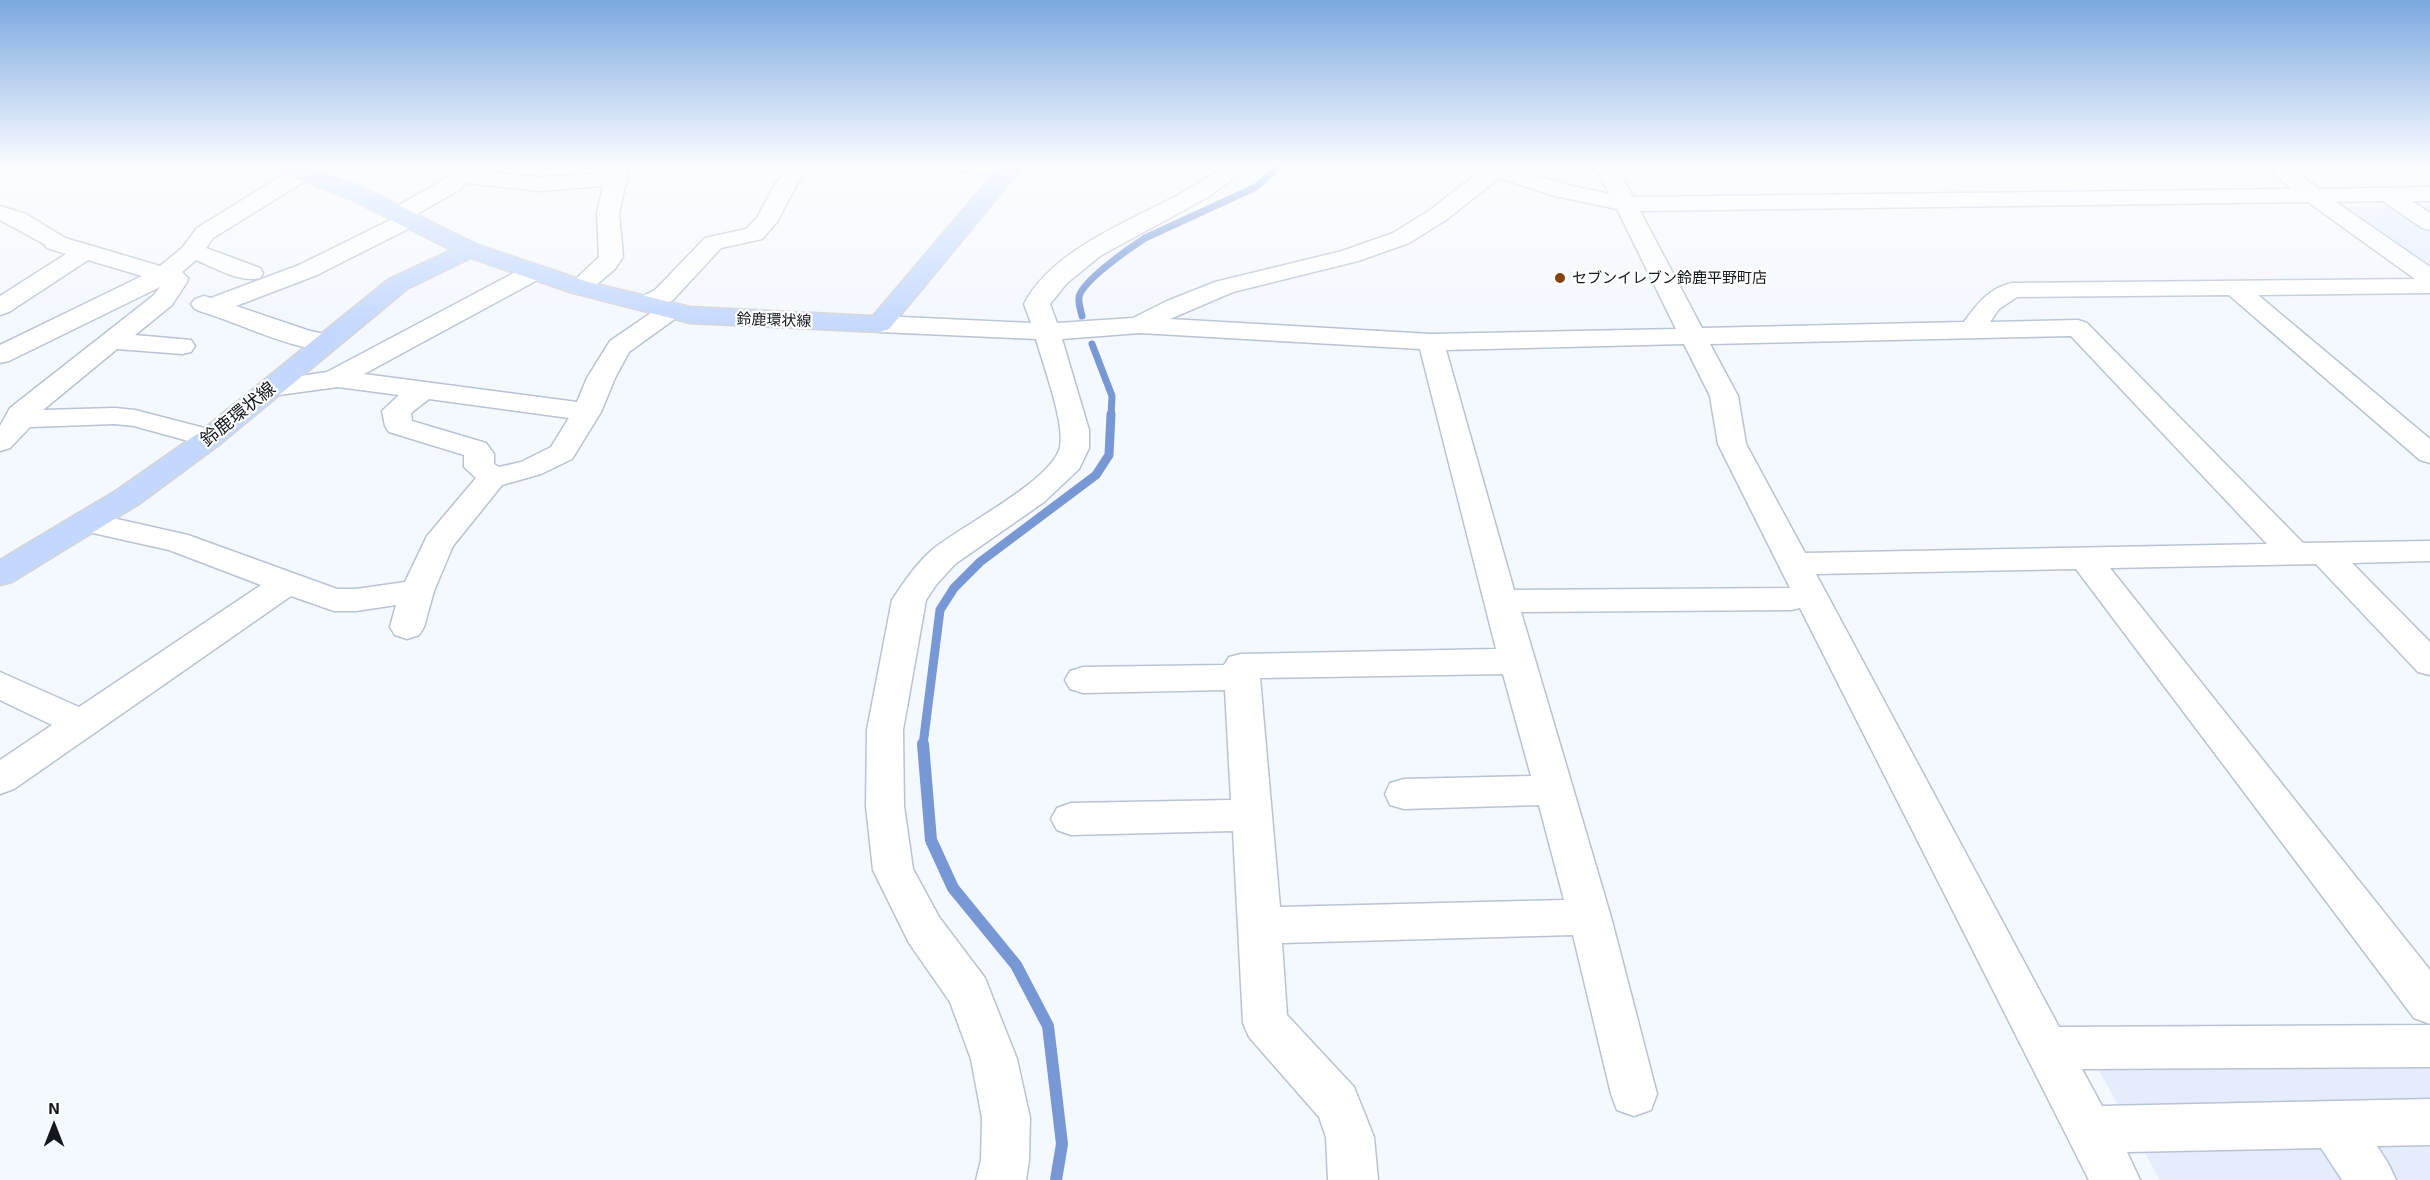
<!DOCTYPE html>
<meta charset="utf-8">
<style>
body{margin:0}
#map{position:relative;width:2430px;height:1180px;overflow:hidden;background:#f4f8ff;font-family:"Exo 2",sans-serif}
canvas{display:block}
.north{position:absolute;left:24px;top:1096px;width:60px;height:60px;-webkit-text-stroke:4px #fff;paint-order:stroke;rotate:0deg;font-size:16px;font-weight:700;line-height:24px;text-align:center;color:#14171d}
.north::after{content:'';display:block;margin:auto;width:21px;height:27px;background:#14171d;clip-path:polygon(50% 0,100% 100%,50% 72%,0 100%)}
</style>
<div id="map">
<canvas width="2430" height="1180"></canvas>
<div class="north">N</div>
</div>
<script>
const ctx = document.querySelector('canvas').getContext('2d');
ctx.lineJoin = 'round';
function fill(path, color) { ctx.fillStyle = color; ctx.fill(path, 'evenodd'); }
function strokePath(path, color, width, dash) { ctx.strokeStyle = color; ctx.lineWidth = width; ctx.lineCap = dash ? 'butt' : 'round'; ctx.setLineDash(dash || []); ctx.stroke(path); }
function label(font, color, halo, rows, align = 'center') {
  ctx.font = font + ' "Exo 2","Noto Sans JP",sans-serif'; ctx.lineWidth = 4.5; ctx.setLineDash([]); ctx.textBaseline = 'middle'; ctx.strokeStyle = halo; ctx.fillStyle = color; for (const [text, x, y, turn = 0] of rows) {
    ctx.save(); ctx.translate(x, y); ctx.rotate((+turn || 0) * Math.PI / 180); ctx.textAlign = isNaN(turn) ? turn : align; if (halo) ctx.strokeText(text, 0, 0); ctx.fillText(text, 0, 0); ctx.restore();
  }
}
fill(new Path2D(`
 M2430 206V270L2341 207Z
 M2430 1060V1180H2160L2097 1067Z`), '#e5edfc');
strokePath(new Path2D(`
 M1082 316C1081 311 1078 303 1079 297 1082 281 1131 247 1145 238L1256 187 1280 165
 M1092 344 1112 396 1111 415`), '#7898d5', 7);
strokePath(new Path2D(`
 M923 745 940 610 954 588 980 562 1096 475 1109 455 1111 414`), '#7898d5', 9);
strokePath(new Path2D(`
 M923 744 931 840 953 888 1016 965 1048 1026 1062 1144 1056 1180`), '#7898d5', 12);
const minor = new Path2D(`
 M459 165H482L477 171 540 177 606 173 608 165H630L619 213 623 257 615 269 588 292 579 294 570 292 567 287 599 257 597 213 603 186 540 191 466 183 461 189 417 214 421 219 418 224 317 275 236 306 310 331 334 336 338 342 334 348C302 356 236 321 202 312L195 309 191 304 195 299 204 296 211 298 299 265 392 219 389 214 392 209 445 179Z
 M790 165H812L797 184 777 222 762 239 721 248 673 300 663 305 670 303 679 306 683 311 679 316 629 352 615 378 601 412 572 459 541 474 502 485 453 546 434 591 424 627 419 635 407 639 395 635 390 627 396 605 356 611H334L291 596 14 789 0 794V760L52 725 0 700V672L79 707 261 585 169 550 75 529 70 522 75 515 86 512 188 535 337 589H356L405 582 427 536 476 478 464 467V455L389 432 385 426 382 411 399 395 338 387 271 396 261 394 257 388 261 382 327 372 525 267 534 265 543 267 546 272 543 277 364 374 577 402 587 378 610 341 658 308 648 311 639 308 635 303 639 298 655 290 705 238 746 229 756 219 776 183ZM429 399 569 418 551 447 521 462 499 467 494 464V454L486 443 412 421 411 413Z
 M950 165H1017L1021 170 1018 175 1010 176 961 171 953 170Z
 M1226 165H1251L1208 197 1100 256 1067 283 1050 304 1057 323 1133 318 1167 301 1215 282 1342 251 1393 233 1430 210 1488 165H1513L1511 168 1568 185 1609 194 1594 165H1616L1633 197 2292 189 2263 165H2288L2319 189 2430 187V201H2412L2430 213V230L2422 228 2383 201 2336 202 2430 267V293L2258 295 2430 439V463L2420 460 2229 295 2017 297 1999 309 1990 322 2078 320 2087 323 2303 543 2430 541V561L2352 563 2430 642V675L2418 672 2316 564 2110 568 2430 970V1024L2414 1018 2076 569 1816 574 2059 1027 2430 1025V1067L2082 1069 2102 1106 2430 1099V1145L2377 1146 2388 1163 2396 1180H2342L2321 1148 2127 1152 2140 1180H2089L1800 608 1791 610 1521 612 1611 917 1657 1094 1651 1110 1634 1116 1617 1110 1611 1094 1573 935 1282 943 1287 1015 1354 1087 1374 1137 1378 1180H1328L1326 1137 1319 1117 1249 1037 1243 1023 1233 831 1071 835 1057 830 1051 819 1057 808 1071 803 1231 800 1225 690 1083 693 1070 689 1065 680 1070 671 1083 667 1224 665 1229 657 1241 654 1496 649 1420 349 1140 333 1062 339 1089 430V448L1079 469 1044 502 955 564 936 585 926 600 903 730 904 806 913 869 939 917 985 978 1017 1059 1030 1118 1029 1160 1026 1180H976L981 1160 982 1118 971 1059 950 1002 909 943 873 870 866 806 867 730 892 600C904 582 916 564 932 550 961 526 1052 481 1060 447 1065 422 1043 365 1036 339L880 332 871 329 867 324 871 319 880 316 1031 323 1024 304C1052 250 1128 222 1178 195 1195 186 1210 176 1226 165ZM1499 178 1555 196 1617 209 1676 329 1431 334 1170 319 1233 292 1358 261 1409 243 1446 220ZM2308 202 2415 279 2012 283C1989 288 1977 304 1964 322L1702 328 1640 211ZM2071 336 2267 544 1805 553 1746 444 1738 396 1710 344ZM1684 344 1710 396 1718 444 1790 588 1514 590 1446 350ZM1503 674 1531 776 1404 779 1390 783 1385 794 1390 805 1404 809 1539 805 1564 900 1280 907 1260 678Z
 M302 167 310 168 313 173 310 178 213 238 206 248 260 268 263 273 260 278C240 283 215 268 196 260L182 272 188 278 187 282 172 305 135 335 191 340 195 346 191 352 182 354 117 349 43 410 115 408 135 410 220 432 224 438 220 444 210 447 134 426 115 424 30 427 10 448 0 451V426L10 408 154 295 160 287 9 361 0 363V345L142 276 88 260 9 312 0 315V296L66 254 47 248 44 244 0 220V206L26 214 65 238 160 266 182 248 197 228 294 168Z`);
const major = new Path2D(`
 M272 165H303L366 189 478 245 588 282 690 307 873 316 1001 165H1024L889 329 880 332 690 323 570 292 471 258 407 289 220 444 139 504 12 582 0 585V560L117 490 200 432 389 279 451 250 350 199 275 170Z`);
strokePath(minor, '#b9c3d4', 3);
strokePath(major, '#d5d5d6', 3);
fill(minor, '#fff');
fill(major, '#c4d8fe');
const sky = ctx.createLinearGradient(0, 0, 0, 330);
sky.addColorStop(0, '#7ba9e0');
sky.addColorStop(0.5, '#fafcff');
sky.addColorStop(1, '#fafcff00');
ctx.fillStyle = sky;
ctx.fillRect(0, 0, 2430, 330);
for (const [x, y, r, color] of [
 [1560,278,6,"#83430b"]
]) { const dot = new Path2D(); dot.arc(x, y, r, 0, 2 * Math.PI); ctx.fillStyle = color; ctx.fill(dot); strokePath(dot, '#fff', 2); }
label('15px', '#14171d', '#fff', [
 ["セブンイレブン鈴鹿平野町店",1572,278]
], 'left');
label('15px', '#14171d', '#fff', [
 ["鈴鹿環状線",774,320,2]
]);
label('18px', '#14171d', '#fff', [
 ["鈴鹿環状線",238,414,-39]
]);
</script>
